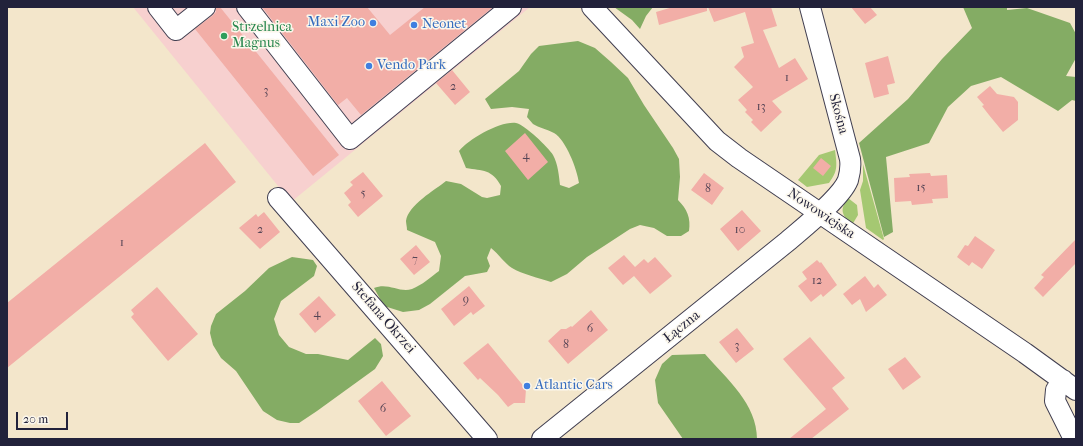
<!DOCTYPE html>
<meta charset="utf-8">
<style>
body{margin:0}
#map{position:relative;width:1083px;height:446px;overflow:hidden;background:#f3e6cb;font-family:"IM FELL French Canon",serif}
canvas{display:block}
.frame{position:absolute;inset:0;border:8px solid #22223b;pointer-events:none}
.scale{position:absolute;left:16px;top:412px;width:52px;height:18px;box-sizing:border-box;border:2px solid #22223b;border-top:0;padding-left:5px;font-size:12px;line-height:14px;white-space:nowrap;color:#22223b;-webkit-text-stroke:3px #fbf7ec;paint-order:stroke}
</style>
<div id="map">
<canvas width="1083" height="446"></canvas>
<div class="frame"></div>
<div class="scale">20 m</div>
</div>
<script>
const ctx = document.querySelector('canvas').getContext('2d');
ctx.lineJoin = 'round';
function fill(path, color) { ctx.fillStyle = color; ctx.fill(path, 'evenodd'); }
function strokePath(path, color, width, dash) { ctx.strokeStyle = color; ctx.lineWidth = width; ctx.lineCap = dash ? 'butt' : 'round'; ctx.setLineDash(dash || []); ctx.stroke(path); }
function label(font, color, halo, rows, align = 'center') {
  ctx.font = font + ' "IM FELL French Canon",serif'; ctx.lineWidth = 3; ctx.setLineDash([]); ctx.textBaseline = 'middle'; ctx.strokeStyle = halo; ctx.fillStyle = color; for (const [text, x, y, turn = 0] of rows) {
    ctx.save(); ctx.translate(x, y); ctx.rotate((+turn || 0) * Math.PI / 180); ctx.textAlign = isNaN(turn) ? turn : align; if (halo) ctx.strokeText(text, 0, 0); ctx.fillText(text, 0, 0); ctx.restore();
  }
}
fill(new Path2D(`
 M133 7H530L291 202Z`), '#f7d0cf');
fill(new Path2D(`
 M835 150C837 166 838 171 829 183L807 187 798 180 819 155Z
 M863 164 884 239 883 240 866 228 860 190 863 181Z
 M848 198 857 205 858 215 852 225C842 215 839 210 848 198Z`), '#a5c872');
fill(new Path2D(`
 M614 7H653L646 16 640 29 632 20Z
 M963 7H1007V10L1027 8 1070 23 1076 34V58L1066 76 1076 77V101L1072 100 1058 111 1001 77 971 86 948 107 929 143 886 157 893 232 884 237 859 143 908 99 942 59 972 28Z
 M578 41 595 48 611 62 628 78 644 105 673 148 679 159 680 177 678 200C687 209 691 218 689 231L681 236H667L654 228 640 225 630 229 604 246 587 257 567 274 551 282C539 278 522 274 512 268 504 263 499 254 491 248L487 258 490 266 487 272 465 276 430 304 419 310 403 312 384 306 374 288C388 282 399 293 412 289 422 285 431 277 439 271L441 256 435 242 407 230C407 227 406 223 406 221 408 205 435 190 446 181L461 184 482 197 487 198 500 195 501 186C492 169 483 171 466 168L459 151C469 139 500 121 516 123 525 125 548 147 553 155 558 164 559 176 560 185L569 188 579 183C577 169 566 140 554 133 547 129 539 128 533 124 531 122 529 119 527 117L529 109 512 107 491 109 485 99 519 71 531 54 539 46Z
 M292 257 313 260 317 266 314 276 281 301 274 319 279 335 289 347 306 354H318L348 360 375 338 381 344 383 356 375 369 317 411 299 423H290L277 420 263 411 236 371 221 358 213 345 210 333 211 326 216 314 245 291 269 268Z
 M705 354C727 379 757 404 757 439H683L658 403 655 380 662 364 672 355Z`), '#84ac64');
fill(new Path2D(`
 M216 7H220L339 155 313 176 195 29 212 16 216 12Z
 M262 7H367L390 35 425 7H493L361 115 347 98 338 105Z
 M673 7H707V11L659 25 656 12Z
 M708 7H771L777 26 763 30 779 68 795 58 808 79 772 101 782 112 761 132 751 122 753 120 745 112 747 110 738 100 753 87 734 67 744 57 741 47 754 43 745 12 714 22Z
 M851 7H870L877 15 865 24Z
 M888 56 895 83 887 85 889 94 874 98 865 63Z
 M452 70 470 92 455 105 436 83Z
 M990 86 997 94 1014 97 1018 102V120L1003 132 989 115 982 106 984 105 977 97Z
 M525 133 548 162 528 180 505 151Z
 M205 143 236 182 7 368V303Z
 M821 158 831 166 823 176 813 168Z
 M363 172 383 196 358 217 348 205 351 202 344 193 353 185 350 182Z
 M704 173 724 188 712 205 691 190Z
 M930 173 931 176 947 175 948 198 932 199 933 203 912 205 911 201 895 202 894 178 910 177 909 174Z
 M742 210 761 231 738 251 720 229Z
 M264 212 280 232 260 249 239 228 256 214 258 217Z
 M975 236 995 250 982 269 972 262 969 266 957 257 965 245 968 246Z
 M1076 239V263L1043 297 1034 288 1044 277 1041 275Z
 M416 245 430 262 414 275 400 259Z
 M624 255 635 267 644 259 648 263 655 257 672 276 650 294 634 276 623 285 608 268Z
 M817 260 820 263 821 262 837 285 823 297 821 294 811 302 798 286 807 279 802 272Z
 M865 276 874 288 878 284 887 295 866 312 860 299 852 305 843 294Z
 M469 286 485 306 473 315 471 312 454 326 441 309Z
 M157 287 198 334 168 361 131 317 134 314 131 310Z
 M319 296 336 315 315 333 299 314Z
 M591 310 608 330 568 364 548 341 561 329H566L571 326 572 327Z
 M737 328 754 349 736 363 719 342Z
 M810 337 845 378 832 388 849 409 811 439H789L826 409 783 359Z
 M488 343 526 389 525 403H514L508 407 498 395 480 378 478 380 463 363Z
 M905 357 921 377 903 390 888 369Z
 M382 381 411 416 386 436 358 401Z`), '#f2aea7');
const minor = new Path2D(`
 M158 7 176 30 205 7
 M247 7 350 139 511 7
 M592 7 717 141 739 158 1025 353 1076 390
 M278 198 487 439
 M1063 380 1056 390 1055 401 1074 439
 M542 439 788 241C803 228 841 198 848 180 850 173 851 166 850 159L810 7`);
strokePath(minor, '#413f51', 22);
strokePath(minor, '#fff', 20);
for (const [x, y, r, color] of [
 [373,23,4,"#3f7fe0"],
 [414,25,4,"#3f7fe0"],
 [224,36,4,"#2e9e5b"],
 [369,66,4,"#3f7fe0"],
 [527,386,4,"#3f7fe0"]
]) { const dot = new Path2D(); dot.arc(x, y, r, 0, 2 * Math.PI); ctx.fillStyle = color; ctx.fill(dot); strokePath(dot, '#fbf7ec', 1.5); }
label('12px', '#564556', null, [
 ["1",787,78],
 ["2",453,87],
 ["3",266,91],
 ["13",761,107],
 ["4",526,156],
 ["15",921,188],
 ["8",708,189],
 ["5",363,194],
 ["2",260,230],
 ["10",740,230],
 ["1",122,243],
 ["7",415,260],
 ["12",817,281],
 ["9",466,300],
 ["4",317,314],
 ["6",590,329],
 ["8",566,345],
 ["3",737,346],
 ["6",383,409]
]);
label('14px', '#366cbe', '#fbf7ec', [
 ["Maxi Zoo",365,23,"right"],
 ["Neonet",422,25],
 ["Vendo Park",377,66],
 ["Atlantic Cars",535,386]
], 'left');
label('14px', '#27864d', '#fbf7ec', [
 ["Strzelnica",232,28],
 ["Magnus",232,44]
], 'left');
label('14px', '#22223b', '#fbf7ec', [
 ["Skośna",838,114,75],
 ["Nowowiejska",821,214,34],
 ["Stefana Okrzei",383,318,49],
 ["Łączna",682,327,-39]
]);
</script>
